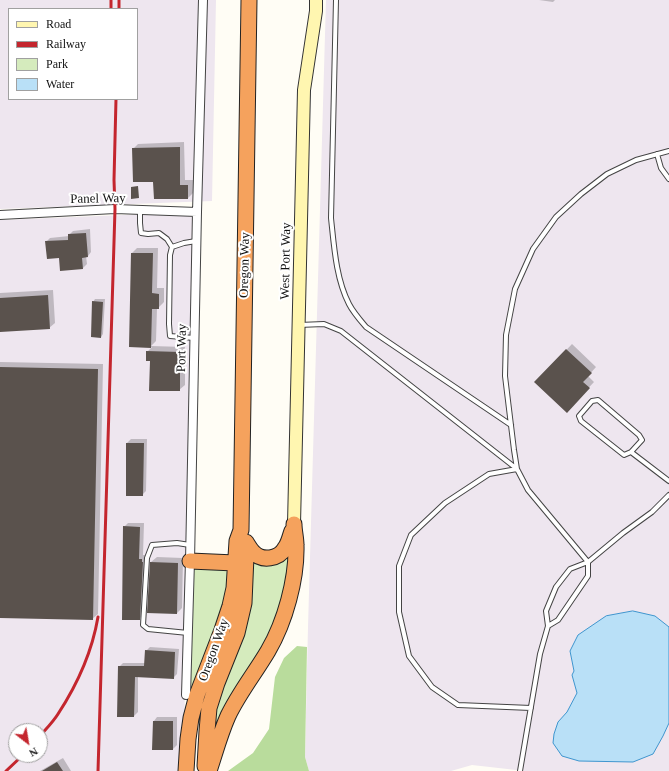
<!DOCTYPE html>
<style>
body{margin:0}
#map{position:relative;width:669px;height:771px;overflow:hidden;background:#fffdf5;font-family:"Times New Roman",serif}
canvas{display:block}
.legend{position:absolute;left:8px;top:8px;width:130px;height:92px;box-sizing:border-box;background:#fff;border:1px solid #a0a0a0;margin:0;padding:5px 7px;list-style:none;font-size:12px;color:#111}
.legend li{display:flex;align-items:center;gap:8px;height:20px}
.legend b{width:20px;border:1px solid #a0a0a0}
.north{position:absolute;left:8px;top:723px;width:40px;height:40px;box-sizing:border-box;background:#fff;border:1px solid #a0a0a0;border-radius:50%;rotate:149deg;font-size:11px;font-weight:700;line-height:16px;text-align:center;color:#111}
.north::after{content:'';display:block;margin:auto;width:14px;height:18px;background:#c4262e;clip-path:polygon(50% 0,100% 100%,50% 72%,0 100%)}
</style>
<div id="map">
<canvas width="669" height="771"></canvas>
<ul class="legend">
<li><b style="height:5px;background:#fff6b0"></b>Road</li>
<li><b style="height:5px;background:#c4262e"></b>Railway</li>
<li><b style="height:11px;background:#d5ebbd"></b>Park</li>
<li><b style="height:11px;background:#b9e0f7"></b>Water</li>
</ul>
<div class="north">N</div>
</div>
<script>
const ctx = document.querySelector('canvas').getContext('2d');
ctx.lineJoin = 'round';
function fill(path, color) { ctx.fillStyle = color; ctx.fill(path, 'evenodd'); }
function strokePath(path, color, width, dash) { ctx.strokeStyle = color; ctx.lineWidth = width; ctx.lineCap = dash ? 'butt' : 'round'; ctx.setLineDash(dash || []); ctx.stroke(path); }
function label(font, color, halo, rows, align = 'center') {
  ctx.font = font + ' "Times New Roman",serif'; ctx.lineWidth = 4; ctx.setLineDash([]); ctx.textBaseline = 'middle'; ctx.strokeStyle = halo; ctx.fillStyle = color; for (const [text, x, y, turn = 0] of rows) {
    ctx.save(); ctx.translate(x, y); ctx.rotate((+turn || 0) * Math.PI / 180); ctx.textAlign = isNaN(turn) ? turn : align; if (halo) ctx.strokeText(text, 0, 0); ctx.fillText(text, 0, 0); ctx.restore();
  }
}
fill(new Path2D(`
 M0 0H216L212 201 0 209ZM9 9H137V99H9Z
 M326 0H669V771H525L472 765 451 771H309L305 757 308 627Z
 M197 212 183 771H0V220ZM16 731H40V755H16Z`), '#eee6ef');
fill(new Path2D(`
 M288 542 292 588 223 729 207 731 237 633 246 556 262 558Z
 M190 561 235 563 197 695H186Z`), '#d5ebbd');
fill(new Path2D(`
 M297 646 307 647 305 757 309 771H228L253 753 269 729 275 677 284 658Z`), '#b9dc9c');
const water = new Path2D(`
 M633 611 655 616 669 627V723L663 736 653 754 633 762 579 761 562 756 553 743 554 734 558 722 567 712 577 693 572 675 574 671 570 651 578 635 606 616Z`);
fill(water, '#b9e0f7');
strokePath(water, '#3f96cf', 1);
fill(new Path2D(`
 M539 0H555L553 2Z
 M184 142 185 180H193V193L188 198 154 181 133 149 138 144Z
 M90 229 91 252 88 256H86L87 264 83 268 60 257 46 242 50 238 69 236V235L73 231Z
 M137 248H158L157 288H164V302L158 308H157L156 341 151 346 185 347V385L179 390 151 360 147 352 152 347 130 346 132 253Z
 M53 290 55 323 49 328 0 331V293Z
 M95 299H105L103 334 101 337 93 302Z
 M572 344 596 367 588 376 594 382 567 411 536 382Z
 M0 362 103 364 98 614 92 619 0 617Z
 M131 439H147L146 491 142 495 127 443Z
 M128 523H144L143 555H145L143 615 139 619 124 527Z
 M157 557 183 558 182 608 177 613 151 562Z
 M150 647 179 649 177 674 173 678 138 676V712L134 716H118L119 667 123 663H145L146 651Z
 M157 717H177V745L173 749 154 721Z
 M63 758 71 771H40Z`), '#0003');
fill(new Path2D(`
 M180 147V185H188V199H154L153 182H133L132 148Z
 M138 186 139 198 131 199V187Z
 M86 233 88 257 82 258 83 269 60 271 59 258 47 259 45 241 68 240V234Z
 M131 253H153L152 293 159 294V309H152L151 348 129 347Z
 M48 295 50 329 0 332V298Z
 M92 301 103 302 101 338 91 337Z
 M566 349 592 373 583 382 590 388 567 413 534 382Z
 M146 351 180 352V391H149L150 361H146Z
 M0 367 98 369 93 620 0 618Z
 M126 443H144L143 496H126Z
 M123 526 140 527 139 559H142V562H143L140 620H122Z
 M150 562 178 563 177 614 147 613Z
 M145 650 175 652 174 679 135 677 134 717H117L118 666H144Z
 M153 721H173V750H152Z
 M57 762 63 771H42Z`), '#5a524d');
const lane = new Path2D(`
 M336 0 331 218C334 246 336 279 349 304 353 312 360 320 366 327L511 425
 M657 154 661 168 669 179
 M140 210V223L141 233 148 234 159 233 167 239 172 247
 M299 325 324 324 341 331 517 469
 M194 338 170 336 169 324 170 255 172 247 184 243 196 241
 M598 400 639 435 642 440 631 452 624 455 581 421 579 416 592 401Z
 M631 452 669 481
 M517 469 489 474 445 503 411 535 399 566V612L409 656 432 687 458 705 531 708
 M548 626 558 620 588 576V562L528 490 517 469 514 450 505 376 506 335 515 289 533 249 556 217 581 194 607 174 636 160 669 151
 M188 633 148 629 143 625 147 558 152 545 177 543 190 545
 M520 771 540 654 548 626 546 611 556 587 570 569 588 562 623 533 652 512 669 495`);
const street = new Path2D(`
 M0 215 115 209 197 212
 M186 695 190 561 197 212 203 0`);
const secondary = new Path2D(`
 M294 524 304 90 316 11V0`);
const highway = new Path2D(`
 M246 542C248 545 250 549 253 552 262 562 279 559 285 548 289 543 290 536 292 531
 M190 561 235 563
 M205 766 207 731 209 708 217 683 237 633 244 603 246 556
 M186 771 188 739 191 718 197 695 222 630 230 606 234 588 237 541 241 530 249 0
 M209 771C215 753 220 734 228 716 239 693 255 673 268 651 285 622 297 579 296 545 296 538 294 531 294 524`);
strokePath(lane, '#444', 6);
strokePath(street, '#444', 10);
strokePath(secondary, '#333', 14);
strokePath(highway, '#222', 17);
strokePath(lane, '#fff', 4);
strokePath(street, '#fff', 8);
strokePath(secondary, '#fff6b0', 12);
strokePath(highway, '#f5a25d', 15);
strokePath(new Path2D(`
 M111 0V9
 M119 9V0
 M40 736C46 729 53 722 58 714 77 685 92 652 98 617
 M6 771 23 755
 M98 771 115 209 114 180 116 99`), '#c4262e', 3);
label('13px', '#111', '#fff', [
 ["Panel Way",98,199,-1],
 ["West Port Way",286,261,-89],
 ["Oregon Way",245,265,-89],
 ["Port Way",182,348,-89],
 ["Oregon Way",214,650,-70]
]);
</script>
